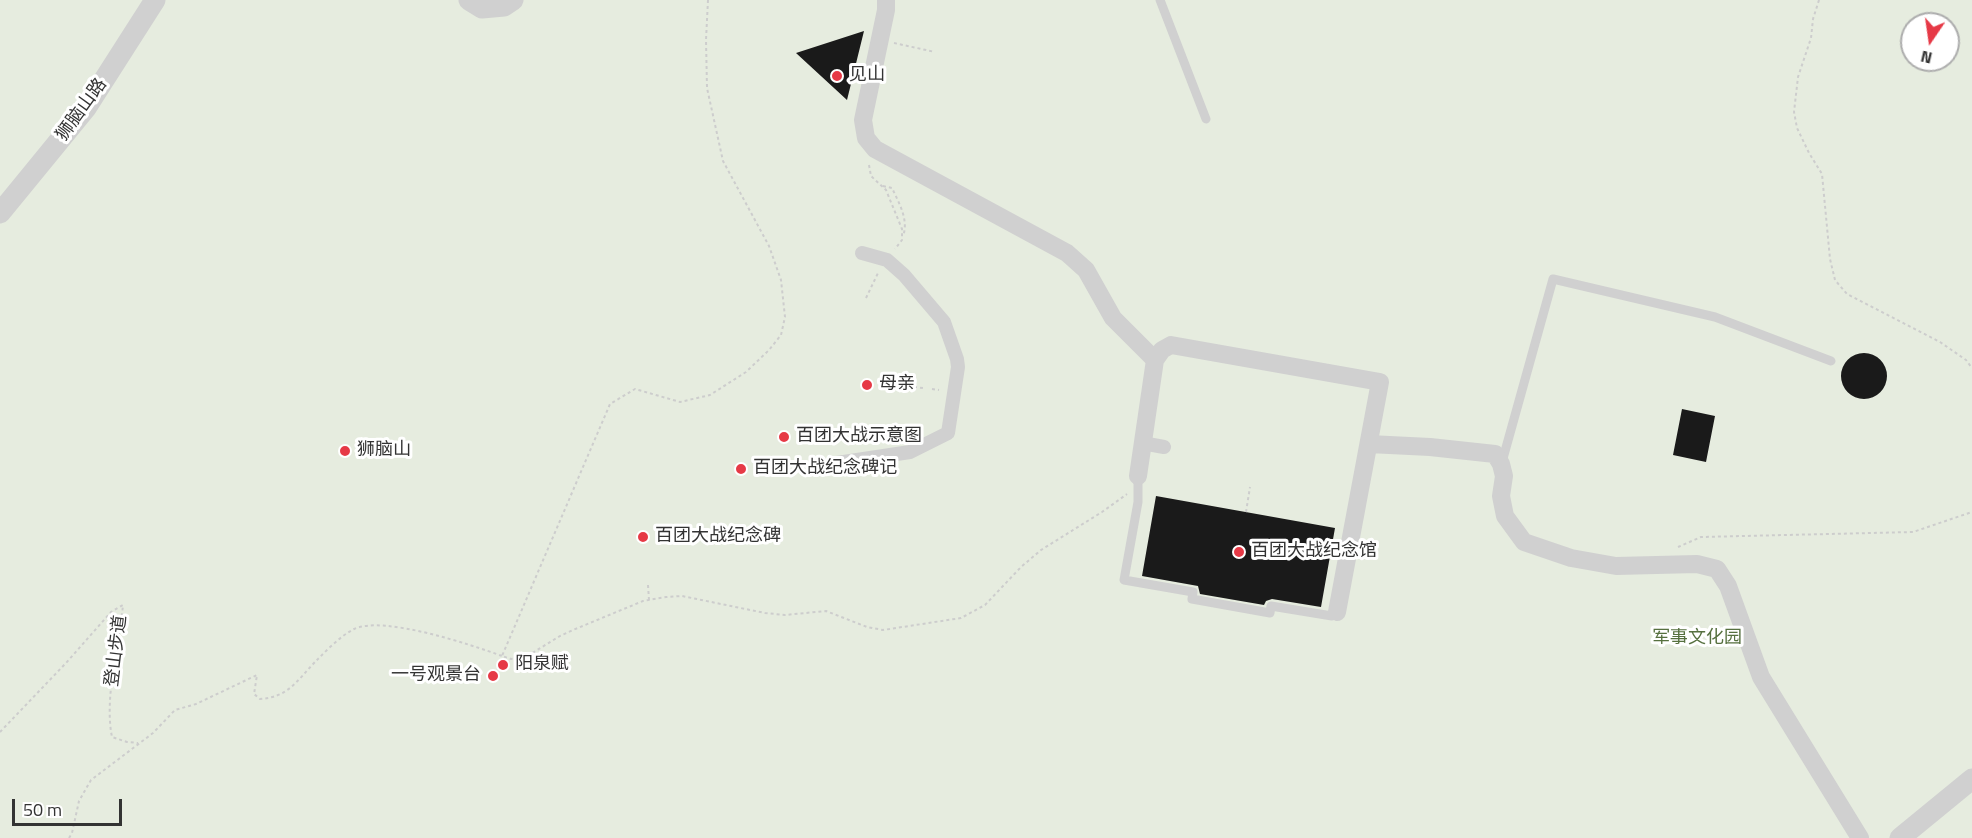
<!DOCTYPE html>
<meta charset="utf-8">
<style>
body{margin:0}
#map{position:relative;width:1972px;height:838px;overflow:hidden;background:#fff;font-family:"Titillium Web",sans-serif}
canvas{display:block}
.north{position:absolute;left:1900px;top:12px;width:60px;height:60px;box-sizing:border-box;background:#fff;border:2px solid #adadad;border-radius:50%;rotate:193deg;font-size:16px;font-weight:700;line-height:24px;text-align:center;color:#333}
.north::after{content:'';display:block;margin:auto;width:21px;height:27px;background:#e63946;clip-path:polygon(50% 0,100% 100%,50% 72%,0 100%)}
.scale{position:absolute;left:12px;top:799px;width:110px;height:27px;box-sizing:border-box;border:3px solid #333;border-top:0;padding-left:8px;font-size:18px;line-height:21px;white-space:nowrap;color:#333;-webkit-text-stroke:4px #fff;paint-order:stroke}
</style>
<div id="map">
<canvas width="1972" height="838"></canvas>
<div class="north">N</div>
<div class="scale">50 m</div>
</div>
<script>
const ctx = document.querySelector('canvas').getContext('2d');
ctx.lineJoin = 'round';
function fill(path, color) { ctx.fillStyle = color; ctx.fill(path, 'evenodd'); }
function strokePath(path, color, width, dash) { ctx.strokeStyle = color; ctx.lineWidth = width; ctx.lineCap = dash ? 'butt' : 'round'; ctx.setLineDash(dash || []); ctx.stroke(path); }
function label(font, color, halo, rows, align = 'center') {
  ctx.font = font + ' "Titillium Web","Noto Sans SC",sans-serif'; ctx.lineWidth = 6; ctx.setLineDash([]); ctx.textBaseline = 'middle'; ctx.strokeStyle = halo; ctx.fillStyle = color; for (const [text, x, y, turn = 0] of rows) {
    ctx.save(); ctx.translate(x, y); ctx.rotate((+turn || 0) * Math.PI / 180); ctx.textAlign = isNaN(turn) ? turn : align; if (halo) ctx.strokeText(text, 0, 0); ctx.fillText(text, 0, 0); ctx.restore();
  }
}
fill(new Path2D(`
 M0 0H1972V838H0ZM1912 24H1948V60H1912Z`), '#e6ecdf');
fill(new Path2D(`
 M864 31 847 100 796 53Z
 M1841 376a23 23 0 1 1 46 0a23 23 0 1 1-46 0Z
 M1682 409 1715 416 1706 462 1673 455Z
 M1156 496 1335 528 1321 607 1272 599 1266 601 1264 605 1200 594 1198 586 1142 576Z`), '#1a1a1a');
strokePath(new Path2D(`
 M708 0 706 40 707 88 723 161 769 246 781 280 785 317 781 335 769 350 746 372 710 395 680 402 635 389 610 404 502 656 511 659 529 655 560 636 573 630 643 601 666 597 682 596 765 613 785 615 826 611 867 627 883 630 961 618 985 605 1021 567 1041 550 1102 512 1127 494
 M1819 0 1813 19 1811 38 1798 77 1794 112 1797 128 1809 153 1822 174 1830 259 1835 280 1847 294 1940 342 1966 360 1972 368
 M894 43 935 52
 M869 165 871 176 886 190 902 229V240L895 249
 M883 186 892 188C899 203 909 220 903 236
 M866 298 878 273
 M914 387 923 388
 M932 389 939 390
 M1246 512 1250 487
 M1678 547 1701 537 1913 532 1972 512
 M648 585 649 600
 M0 732 66 663 111 612 123 605C119 645 104 698 112 737L127 742 138 743
 M69 838 72 833 79 801 91 780 153 733 175 710 196 704 257 675 254 694 260 699C288 697 296 682 315 662 326 651 339 637 354 629 383 615 472 645 502 656`), '#cdcdcd', 2, [3, 3]);
strokePath(new Path2D(`
 M1160 0 1206 119
 M1502 462 1553 279 1715 317 1831 361
 M1138 476V502L1124 580 1193 592 1192 599 1270 613 1271 606 1332 616 1337 612`), '#d0d0d0', 9);
strokePath(new Path2D(`
 M1142 443 1164 447
 M837 463 910 452 948 433 958 367 957 359 944 322 904 275 887 260 862 253`), '#d0d0d0', 14);
strokePath(new Path2D(`
 M886 0V10L863 120 866 138 875 149 1067 253 1086 270 1113 318 1155 360 1162 350 1171 345 1380 382 1337 612
 M1369 444 1430 447 1495 454 1501 464 1504 476 1501 496 1505 516 1524 542 1571 558 1616 566 1697 564 1717 569 1728 586 1761 677 1860 838
 M1138 476 1155 360`), '#d0d0d0', 18);
strokePath(new Path2D(`
 M469 0 482 8 504 6 513 0
 M0 213 86 108 155 0
 M1900 838 1972 779`), '#d0d0d0', 21);
for (const [x, y, r, color] of [
 [837,76,6,"#e63946"],
 [867,385,6,"#e63946"],
 [784,437,6,"#e63946"],
 [345,451,6,"#e63946"],
 [741,469,6,"#e63946"],
 [643,537,6,"#e63946"],
 [1239,552,6,"#e63946"],
 [503,665,6,"#e63946"],
 [493,676,6,"#e63946"]
]) { const dot = new Path2D(); dot.arc(x, y, r, 0, 2 * Math.PI); ctx.fillStyle = color; ctx.fill(dot); strokePath(dot, '#fff', 2); }
label('18px', '#333', '#fff', [
 ["见山",849,76],
 ["母亲",879,385],
 ["百团大战示意图",796,437],
 ["狮脑山",357,451],
 ["百团大战纪念碑记",753,469],
 ["百团大战纪念碑",655,537],
 ["百团大战纪念馆",1251,552],
 ["阳泉赋",515,665],
 ["一号观景台",481,676,"right"]
], 'left');
label('18px', '#333', '#fff', [
 ["狮脑山路",82,110,-54],
 ["登山步道",117,651,-83]
]);
label('18px', '#56703f', '#fff', [
 ["军事文化园",1697,639]
]);
</script>
